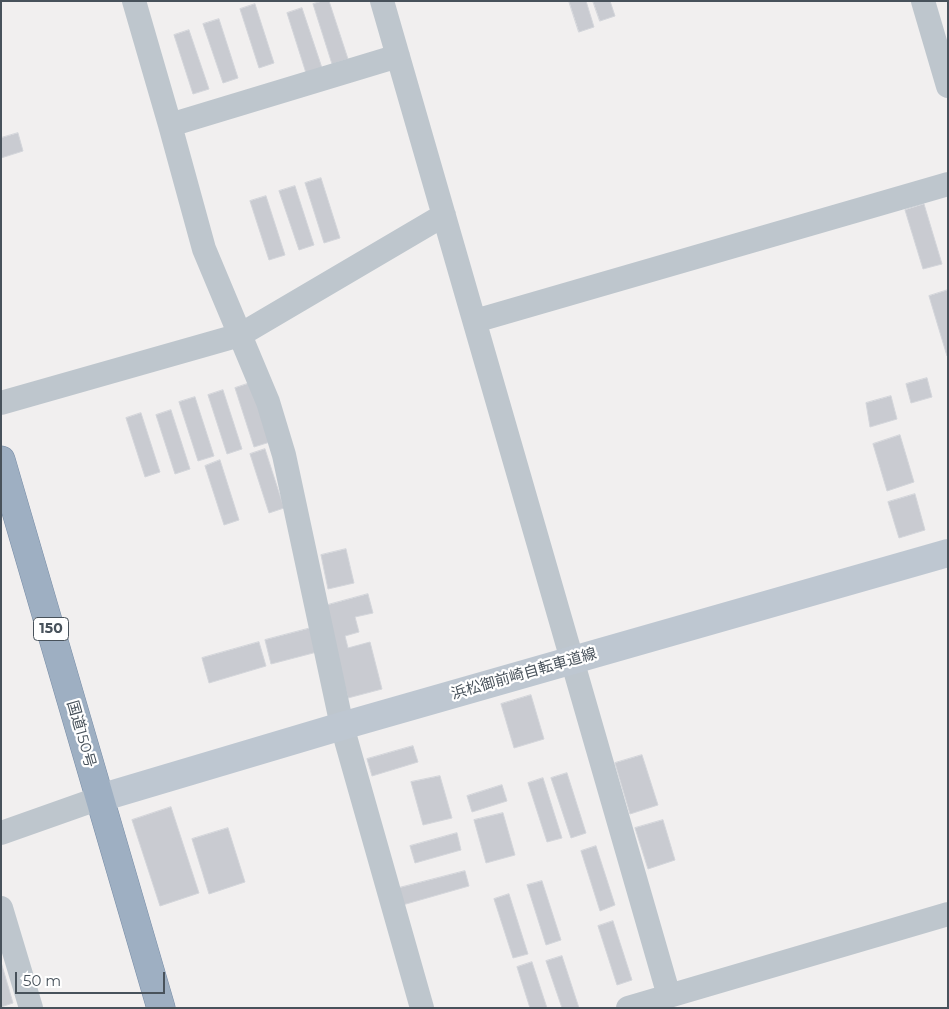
<!DOCTYPE html>
<meta charset="utf-8">
<style>
body{margin:0}
#map{position:relative;width:949px;height:1009px;overflow:hidden;background:#f1efef;font-family:Montserrat,sans-serif}
canvas{display:block}
.frame{position:absolute;inset:0;border:2px solid #48525b;pointer-events:none}
.scale{position:absolute;left:15px;top:972px;width:150px;height:22px;box-sizing:border-box;border:2px solid #48525b;border-top:0;padding-left:6px;font-size:15px;line-height:18px;white-space:nowrap;color:#48525b;-webkit-text-stroke:4px #fff;paint-order:stroke}
</style>
<div id="map">
<canvas width="949" height="1009"></canvas>
<div class="frame"></div>
<div class="scale">50 m</div>
</div>
<script>
const ctx = document.querySelector('canvas').getContext('2d');
ctx.lineJoin = 'round';
function fill(path, color) { ctx.fillStyle = color; ctx.fill(path, 'evenodd'); }
function strokePath(path, color, width, dash) { ctx.strokeStyle = color; ctx.lineWidth = width; ctx.lineCap = dash ? 'butt' : 'round'; ctx.setLineDash(dash || []); ctx.stroke(path); }
function label(font, color, halo, rows, align = 'center') {
  ctx.font = font + ' Montserrat,"Noto Sans JP",sans-serif'; ctx.lineWidth = 4.5; ctx.setLineDash([]); ctx.textBaseline = 'middle'; ctx.strokeStyle = halo; ctx.fillStyle = color; for (const [text, x, y, turn = 0] of rows) {
    ctx.save(); ctx.translate(x, y); ctx.rotate((+turn || 0) * Math.PI / 180); ctx.textAlign = isNaN(turn) ? turn : align; if (halo) ctx.strokeText(text, 0, 0); ctx.fillText(text, 0, 0); ctx.restore();
  }
}
const building = new Path2D(`
 M323 1H329L348 59 332 64 313 4Z
 M569 1H586L594 27 579 32Z
 M593 1H610L615 16 600 21Z
 M255 4 274 63 259 68 240 9Z
 M302 8 322 68 306 73 287 13Z
 M219 19 238 78 223 83 203 24Z
 M189 30 209 89 193 94 174 35Z
 M18 133 23 151 1 158V138Z
 M321 178 340 238 324 243 305 183Z
 M295 186 314 245 299 250 279 191Z
 M266 196 285 255 269 260 250 201Z
 M924 204 942 264 923 269 905 210Z
 M948 290V356H947L929 296Z
 M927 378 932 397 911 403 906 384Z
 M250 383 270 442 254 447 235 388Z
 M223 390 242 449 227 454 208 395Z
 M891 396 897 419 870 427 866 403Z
 M195 397 214 456 198 461 179 402Z
 M171 410 190 469 175 474 156 415Z
 M141 413 160 472 145 477 126 418Z
 M900 435 914 482 887 491 873 444Z
 M265 449 284 508 269 513 250 454Z
 M220 460 239 520 224 525 205 466Z
 M915 494 925 530 899 538 888 502Z
 M346 549 354 583 328 589 321 555Z
 M368 594 373 613 355 617 359 632 345 636 348 648 370 642 382 689 348 698 324 606Z
 M311 628 317 652 271 664 265 640Z
 M259 642 266 666 209 683 202 658Z
 M531 695 544 739 514 748 501 704Z
 M413 746 418 762 372 776 367 759Z
 M642 755 658 805 630 814 615 763Z
 M567 773 586 833 571 838 551 778Z
 M440 776 452 818 423 825 411 782Z
 M543 778 562 838 547 842 528 783Z
 M502 785 507 801 472 812 467 796Z
 M171 807 199 893 160 906 132 820Z
 M503 813 515 855 486 863 474 820Z
 M663 820 675 860 648 869 635 828Z
 M228 828 245 882 209 894 192 839Z
 M457 833 461 850 415 863 410 846Z
 M596 846 615 905 600 911 581 851Z
 M465 871 469 886 399 906 395 889Z
 M542 881 561 940 546 945 527 885Z
 M509 894 528 954 513 958 494 899Z
 M613 921 632 980 617 985 598 926Z
 M562 956 579 1008H562L546 961Z
 M1 962 13 1003 1 1007Z
 M532 962 547 1008H530L517 967Z`);
fill(building, '#c9cbd1');
strokePath(building, '#d3d5da', 1);
const trunk = new Path2D(`
 M1 460 161 1008`);
strokePath(trunk, '#768ba5', 29);
strokePath(new Path2D(`
 M134 1 170 125 204 249 268 402 284 455 342 726 422 1008
 M382 1 669 996
 M923 1 948 86
 M170 125 398 56
 M475 321 948 184
 M1 403 240 335 444 215
 M1 833 100 798
 M1 908 31 1008
 M628 1008 948 914`), '#bec6cd', 24);
strokePath(new Path2D(`
 M100 798 342 726 948 553`), '#bec7d1', 28);
strokePath(trunk, '#9eafc2', 28);
for (const [x, y, w] of [
 [51,629,35]
]) { const box = new Path2D(); box.roundRect(x - w / 2, y - 11.5, w, 23, 4); ctx.fillStyle = '#fff'; ctx.fill(box); strokePath(box, '#48525b', 1); }
label('bold 14px', '#48525b', null, [
 ["150",51,629]
]);
label('15px', '#48525b', '#fff', [
 ["浜松御前崎自転車道線",524,674,-16],
 ["国道150号",81,734,74]
]);
</script>
